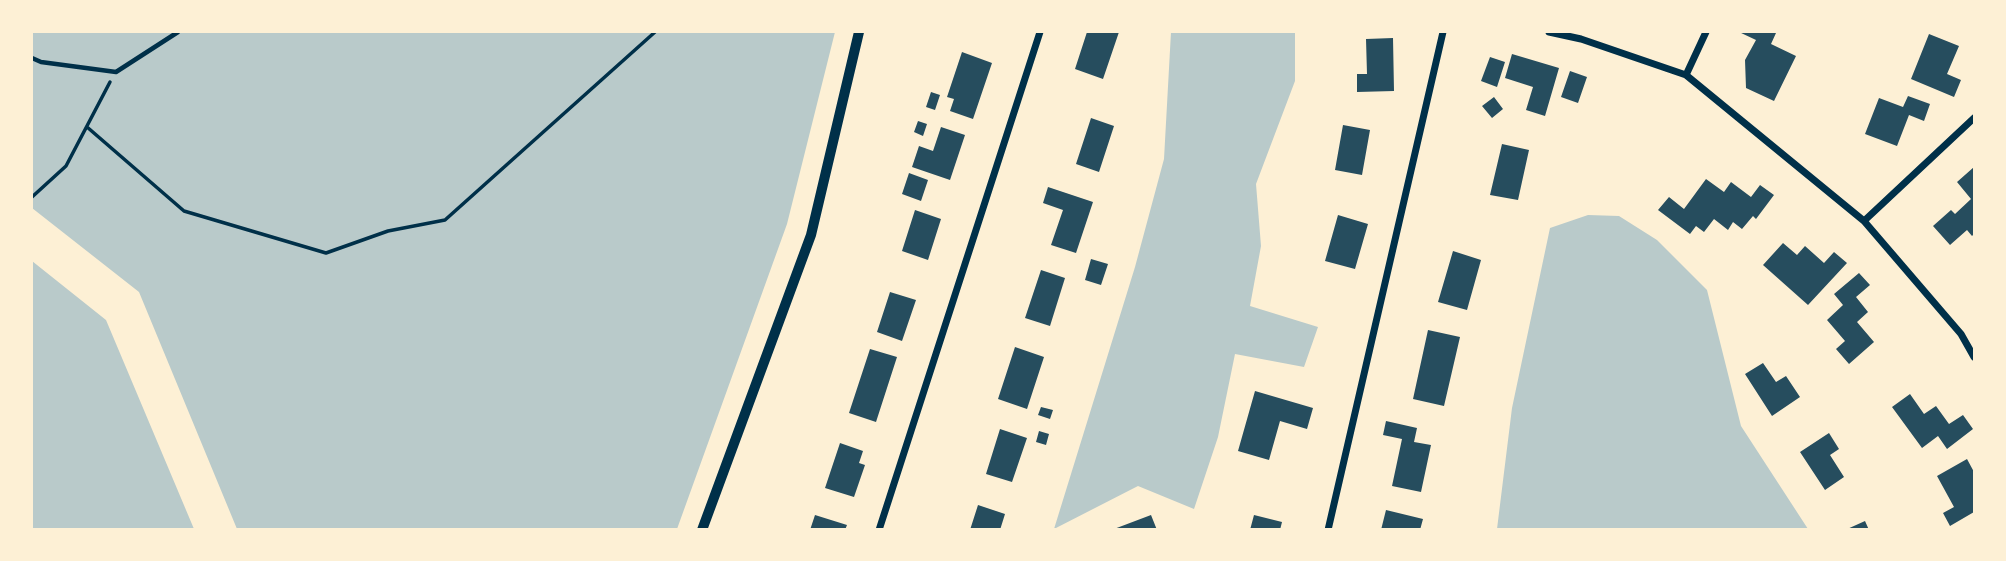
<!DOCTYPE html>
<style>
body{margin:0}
#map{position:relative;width:2006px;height:561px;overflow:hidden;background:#fdf0d5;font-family:Bitter,serif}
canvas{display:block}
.frame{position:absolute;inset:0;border:33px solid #fdf0d5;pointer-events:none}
</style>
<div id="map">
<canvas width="2006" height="561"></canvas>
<div class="frame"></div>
</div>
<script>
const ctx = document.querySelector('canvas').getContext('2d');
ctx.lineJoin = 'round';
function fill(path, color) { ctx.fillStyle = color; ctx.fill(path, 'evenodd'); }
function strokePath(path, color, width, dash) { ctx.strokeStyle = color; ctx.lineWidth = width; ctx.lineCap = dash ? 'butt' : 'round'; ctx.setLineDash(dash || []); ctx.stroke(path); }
fill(new Path2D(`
 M32 32H835L787 224 677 529H237L139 292 32 208Z
 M1171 32H1295V81L1256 184 1261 246 1250 306 1318 327 1304 367 1235 354 1218 437 1194 509 1138 486 1054 529 1135 267 1164 159Z
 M1588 215 1619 216 1657 240 1707 290 1741 426 1808 529H1497L1512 408 1550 228Z
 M32 261 106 320 194 529H32Z`), '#b9caca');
fill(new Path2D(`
 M1087 32H1119L1103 79 1075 69Z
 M1739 32H1772L1776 33 1771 44 1796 56 1774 101 1746 88 1745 60 1756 40Z
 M1929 34 1959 46 1947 74 1961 80 1954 97 1911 79Z
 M1393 38 1394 91 1357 92V74H1367L1366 39Z
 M962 52 992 63 973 119 950 111 954 99 947 97Z
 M1512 54 1559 68 1545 116 1526 110 1533 87 1505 78Z
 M1490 57 1505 62 1497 87 1481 81Z
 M1570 71 1587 77 1578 103 1561 97Z
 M931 92 940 95 935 110 926 107Z
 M1908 96 1930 104 1924 121 1909 115 1897 146 1865 134 1879 98 1903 107Z
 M1494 97 1503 109 1492 118 1482 106Z
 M1091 118 1114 126 1099 172 1076 164Z
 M918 121 927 124 923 136 914 132Z
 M1343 125 1370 130 1362 175 1335 170Z
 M941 127 965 135 950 180 912 167 919 146 933 151Z
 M1502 144 1529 150 1518 200 1490 195Z
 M1974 167V234L1972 236 1967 230 1950 245 1933 226 1951 210 1955 214 1971 199 1957 182Z
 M909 173 928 180 921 201 902 194Z
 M1706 179 1724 192 1731 182 1751 197 1760 185 1774 195 1756 219 1753 216 1742 229 1733 222 1728 230 1714 219 1704 232 1696 226 1690 234 1658 210 1669 197 1684 209Z
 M1048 187 1093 202 1076 253 1051 245 1063 210 1043 203Z
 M915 210 941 219 928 260 902 251Z
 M1338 215 1368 224 1355 269 1325 261Z
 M1783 243 1797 255 1805 246 1824 263 1834 252 1847 263 1808 305 1763 265Z
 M1453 251 1481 260 1467 310 1438 302Z
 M1091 259 1108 264 1101 285 1085 280Z
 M1041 270 1065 278 1050 326 1025 318Z
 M1859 273 1870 285 1856 297 1868 312 1857 322 1874 342 1849 364 1836 349 1845 341 1827 320 1843 305 1834 294Z
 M890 292 916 300 902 341 877 332Z
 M1428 330 1460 337 1444 406 1413 399Z
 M1015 347 1044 357 1027 409 998 399Z
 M870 349 897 357 876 422 849 413Z
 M1763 363 1776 382 1786 376 1800 397 1772 416 1745 374Z
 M1255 391 1313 408 1307 429 1280 421 1269 460 1238 451Z
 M1910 394 1924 414 1936 406 1949 424 1963 415 1973 429 1947 449 1938 436 1922 448 1892 407Z
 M1041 407 1053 410 1050 419 1038 415Z
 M1386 421 1417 428 1414 442 1431 445 1421 492 1392 486 1402 439 1383 435Z
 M1000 429 1027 438 1012 482 986 474Z
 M1039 431 1049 434 1046 445 1036 442Z
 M1829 433 1839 449 1830 455 1844 477 1825 490 1800 452Z
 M840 443 863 451 859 463 865 465 854 497 825 488Z
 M1967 459 1974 472V512L1950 526 1943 513 1954 507 1937 476Z
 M978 505 1005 514 1000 530H970Z
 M1386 510 1423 519 1420 530H1381Z
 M815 515 847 525 845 530H810Z
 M1151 515 1157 530H1114V529Z
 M1254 515 1282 522 1280 530H1250Z
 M1865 521 1869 530H1845Z`), '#264d5e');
strokePath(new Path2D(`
 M87 127 184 211 326 253 388 231 445 220 655 32
 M32 197 66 166 110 82`), '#003049', 3.5);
strokePath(new Path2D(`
 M32 58 41 62 116 72 178 32`), '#003049', 4.5);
strokePath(new Path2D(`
 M1549 32 1581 39 1686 75 1864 221 1961 334 1974 357
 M1686 75 1706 32
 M1864 221 1974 118
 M879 530 1040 32
 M1328 530 1443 32`), '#003049', 7);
strokePath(new Path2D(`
 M702 530 811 235 859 32`), '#003049', 10);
</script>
